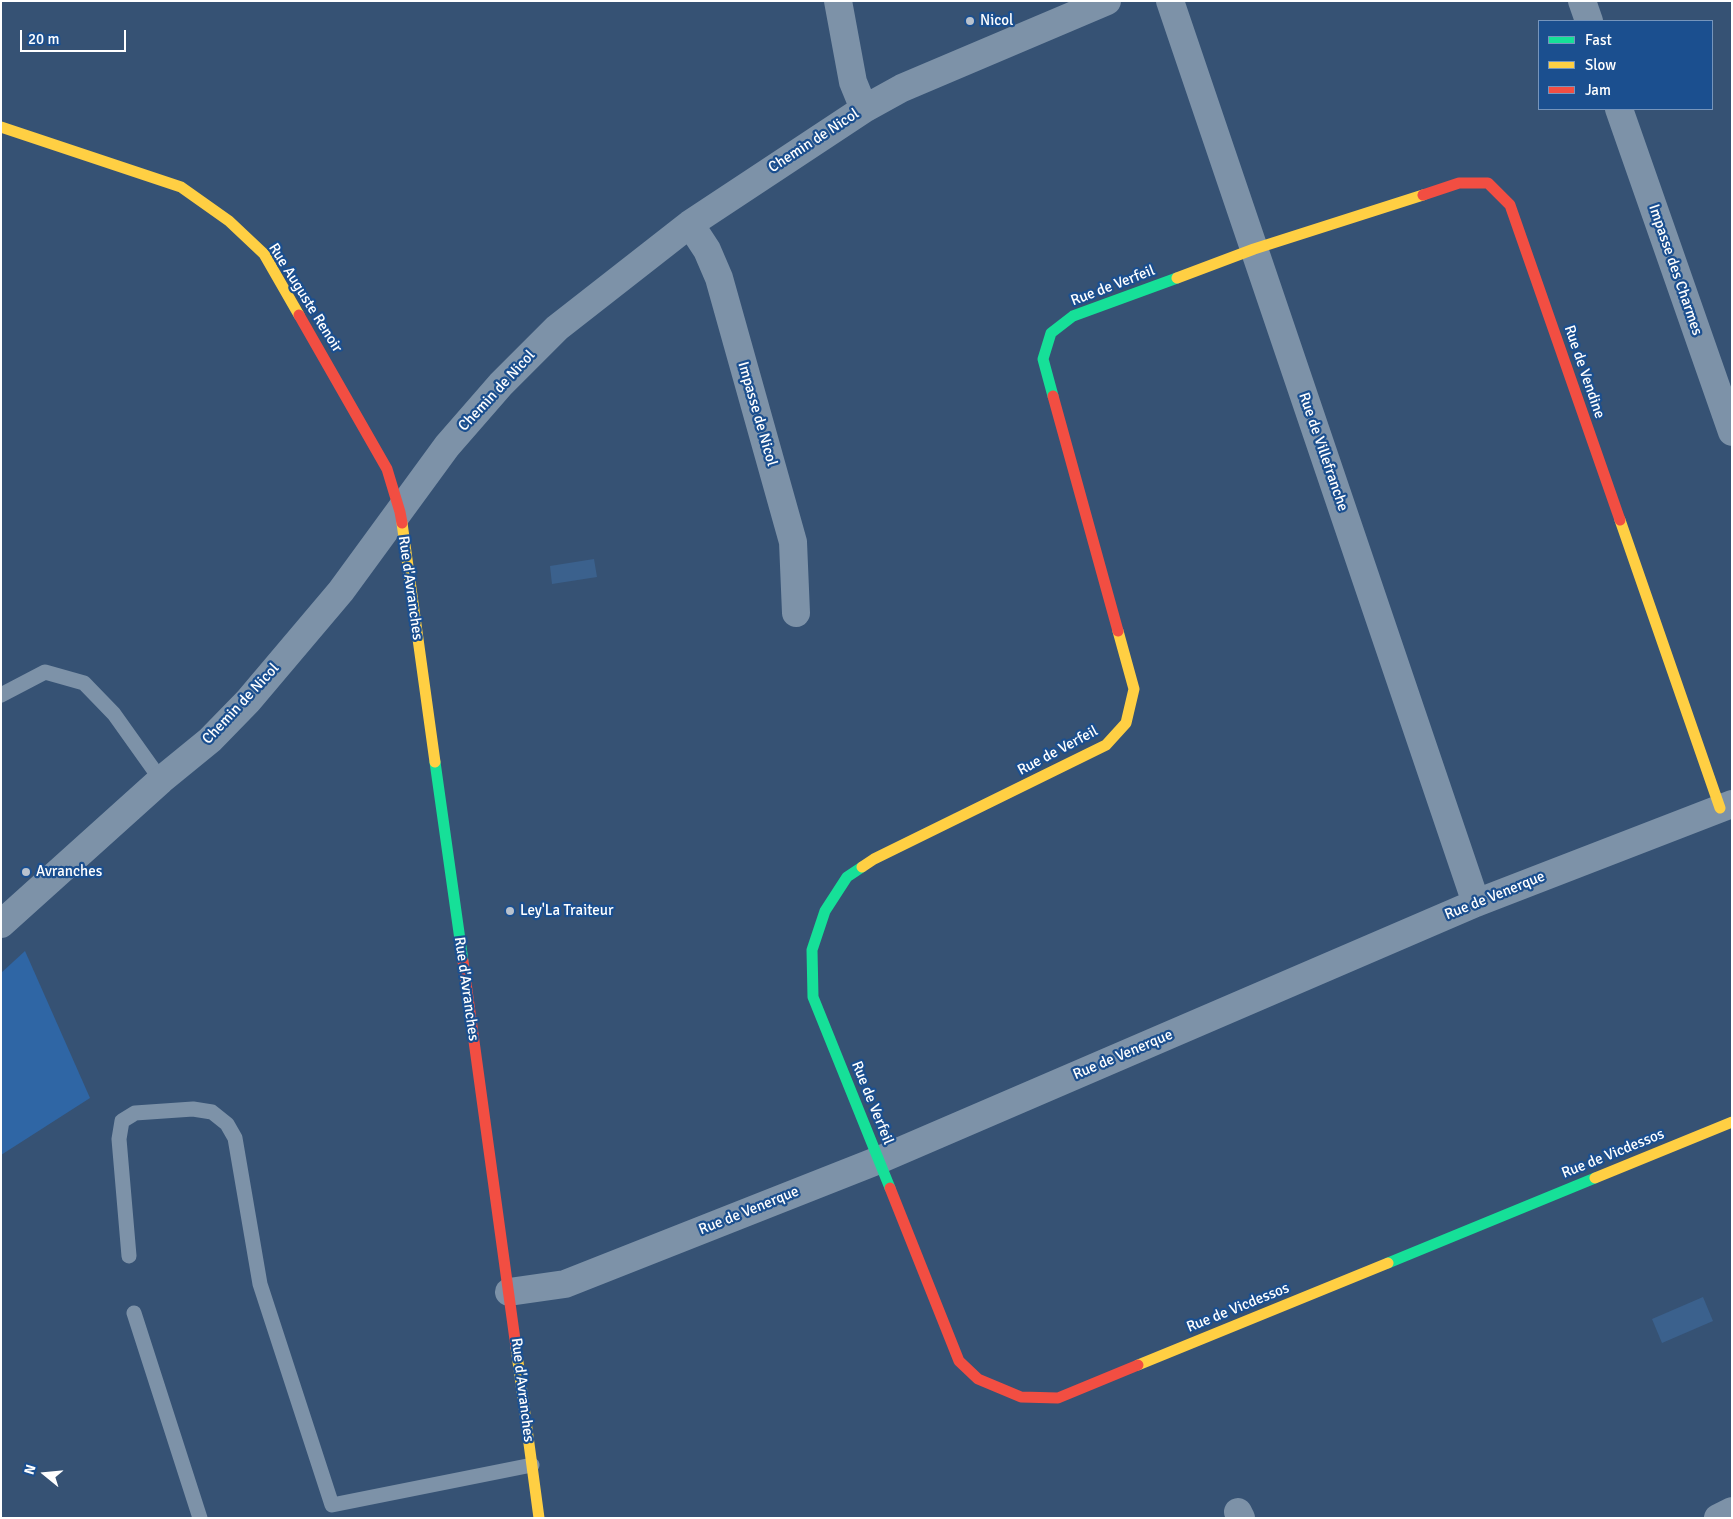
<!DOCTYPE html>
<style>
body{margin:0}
#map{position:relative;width:1733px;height:1519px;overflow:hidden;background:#365274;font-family:Signika,sans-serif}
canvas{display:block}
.frame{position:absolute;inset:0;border:2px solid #fff;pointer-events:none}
.legend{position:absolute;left:1538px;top:20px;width:175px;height:90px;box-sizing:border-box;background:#1b4f8f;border:1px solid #7695bc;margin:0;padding:6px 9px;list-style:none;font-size:15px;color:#fff}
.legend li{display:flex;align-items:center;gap:10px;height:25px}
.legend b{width:25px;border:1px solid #7695bc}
.north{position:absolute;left:20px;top:1449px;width:50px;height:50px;-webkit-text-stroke:4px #1b4f8f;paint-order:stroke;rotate:287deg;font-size:14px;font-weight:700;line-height:20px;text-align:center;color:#fff}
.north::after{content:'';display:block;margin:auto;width:18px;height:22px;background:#fff;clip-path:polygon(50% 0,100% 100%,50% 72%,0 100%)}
.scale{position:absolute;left:20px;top:30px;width:106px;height:22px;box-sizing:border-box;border:2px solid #fff;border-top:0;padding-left:6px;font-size:15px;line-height:18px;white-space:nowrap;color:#fff;-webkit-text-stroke:4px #1b4f8f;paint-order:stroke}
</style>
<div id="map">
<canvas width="1733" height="1519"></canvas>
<div class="frame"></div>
<ul class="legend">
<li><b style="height:6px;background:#16e098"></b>Fast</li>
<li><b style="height:6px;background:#ffcf43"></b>Slow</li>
<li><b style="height:6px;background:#f24e42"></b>Jam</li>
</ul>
<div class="north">N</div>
<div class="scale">20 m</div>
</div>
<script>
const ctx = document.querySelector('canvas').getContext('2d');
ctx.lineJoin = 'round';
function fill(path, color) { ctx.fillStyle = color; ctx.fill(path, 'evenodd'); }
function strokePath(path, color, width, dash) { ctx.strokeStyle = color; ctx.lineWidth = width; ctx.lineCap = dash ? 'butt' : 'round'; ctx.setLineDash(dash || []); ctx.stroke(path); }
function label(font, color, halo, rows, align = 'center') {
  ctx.font = font + ' Signika,sans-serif'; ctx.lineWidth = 4.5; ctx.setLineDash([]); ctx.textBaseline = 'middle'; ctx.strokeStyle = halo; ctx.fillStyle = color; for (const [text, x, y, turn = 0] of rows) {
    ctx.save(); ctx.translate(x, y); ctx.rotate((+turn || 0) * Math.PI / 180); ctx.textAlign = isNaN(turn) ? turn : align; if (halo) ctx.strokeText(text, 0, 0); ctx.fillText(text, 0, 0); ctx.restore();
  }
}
fill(new Path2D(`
 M25 951 90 1098 1 1155V973Z`), '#2f66a5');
fill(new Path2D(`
 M594 559 597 577 552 584 550 566Z
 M1703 1297 1713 1321 1662 1343 1652 1319Z`), '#3b618d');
strokePath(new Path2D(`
 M1 695 45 672 84 683 114 714 161 780
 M129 1256 119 1139 122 1121 135 1113 193 1109 212 1112 227 1124 235 1138 260 1284 332 1505 532 1465
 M134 1313 200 1518`), '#7d92a8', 15);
strokePath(new Path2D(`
 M838 1 853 82 864 109
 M1170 1 1476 903
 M1582 1 1589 21
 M1619 109 1732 432
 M690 224 707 250 719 278 793 542 796 613
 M1 924 161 780 210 740 248 701 341 591 447 446 501 384 557 328 690 224 864 109 902 88 1107 1
 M509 1292 565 1284 879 1160 1476 903 1732 804
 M1238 1512 1241 1518
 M1718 1518 1732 1511`), '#7d92a8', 28);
strokePath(new Path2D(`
 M1053 396 1043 359 1051 333 1073 316 1177 278
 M435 762 463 961
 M862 867 847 877 825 911 812 950 813 997 890 1188
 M1388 1263 1595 1178`), '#16e098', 11);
strokePath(new Path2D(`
 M1 127 181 187 229 221 264 254 299 315
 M1177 278 1254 249 1423 195
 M1620 520 1720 808
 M402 523 435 762
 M862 867 874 859 1106 745 1126 723 1134 689 1118 631
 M1595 1178 1732 1122
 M516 1347 539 1518
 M1138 1365 1388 1263`), '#ffcf43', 11);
strokePath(new Path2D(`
 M1423 195 1459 183H1488L1510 205 1620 520
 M299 315 387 469 400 512 402 523
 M1053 396 1118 631
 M463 961 516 1347
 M890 1188 959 1361 978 1379 1021 1397 1058 1398 1138 1365`), '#f24e42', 11);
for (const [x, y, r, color] of [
 [970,21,5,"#b9c2ce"],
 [26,872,5,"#b9c2ce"],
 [510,911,5,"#b9c2ce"]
]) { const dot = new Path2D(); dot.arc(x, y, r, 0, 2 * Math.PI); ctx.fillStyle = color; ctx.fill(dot); strokePath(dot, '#1b4f8f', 2); }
label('15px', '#fff', '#1b4f8f', [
 ["Nicol",980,21],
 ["Avranches",36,872],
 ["Ley'La Traiteur",520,911]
], 'left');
label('15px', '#fff', '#1b4f8f', [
 ["Chemin de Nicol",814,141,-33],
 ["Impasse des Charmes",1675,270,71],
 ["Rue de Verfeil",1113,286,-21],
 ["Rue Auguste Renoir",305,298,58],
 ["Rue de Vendine",1584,372,71],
 ["Chemin de Nicol",497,391,-47],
 ["Impasse de Nicol",757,414,74],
 ["Rue de Villefranche",1323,452,71],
 ["Rue d'Avranches",410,588,82],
 ["Chemin de Nicol",241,704,-47],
 ["Rue de Verfeil",1058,751,-28],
 ["Rue de Venerque",1495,896,-22],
 ["Rue d'Avranches",466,989,82],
 ["Rue de Venerque",1123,1055,-23],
 ["Rue de Verfeil",872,1103,68],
 ["Rue de Vicdessos",1613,1154,-22],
 ["Rue de Venerque",749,1211,-22],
 ["Rue de Vicdessos",1238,1308,-22],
 ["Rue d'Avranches",522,1390,83]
]);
</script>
